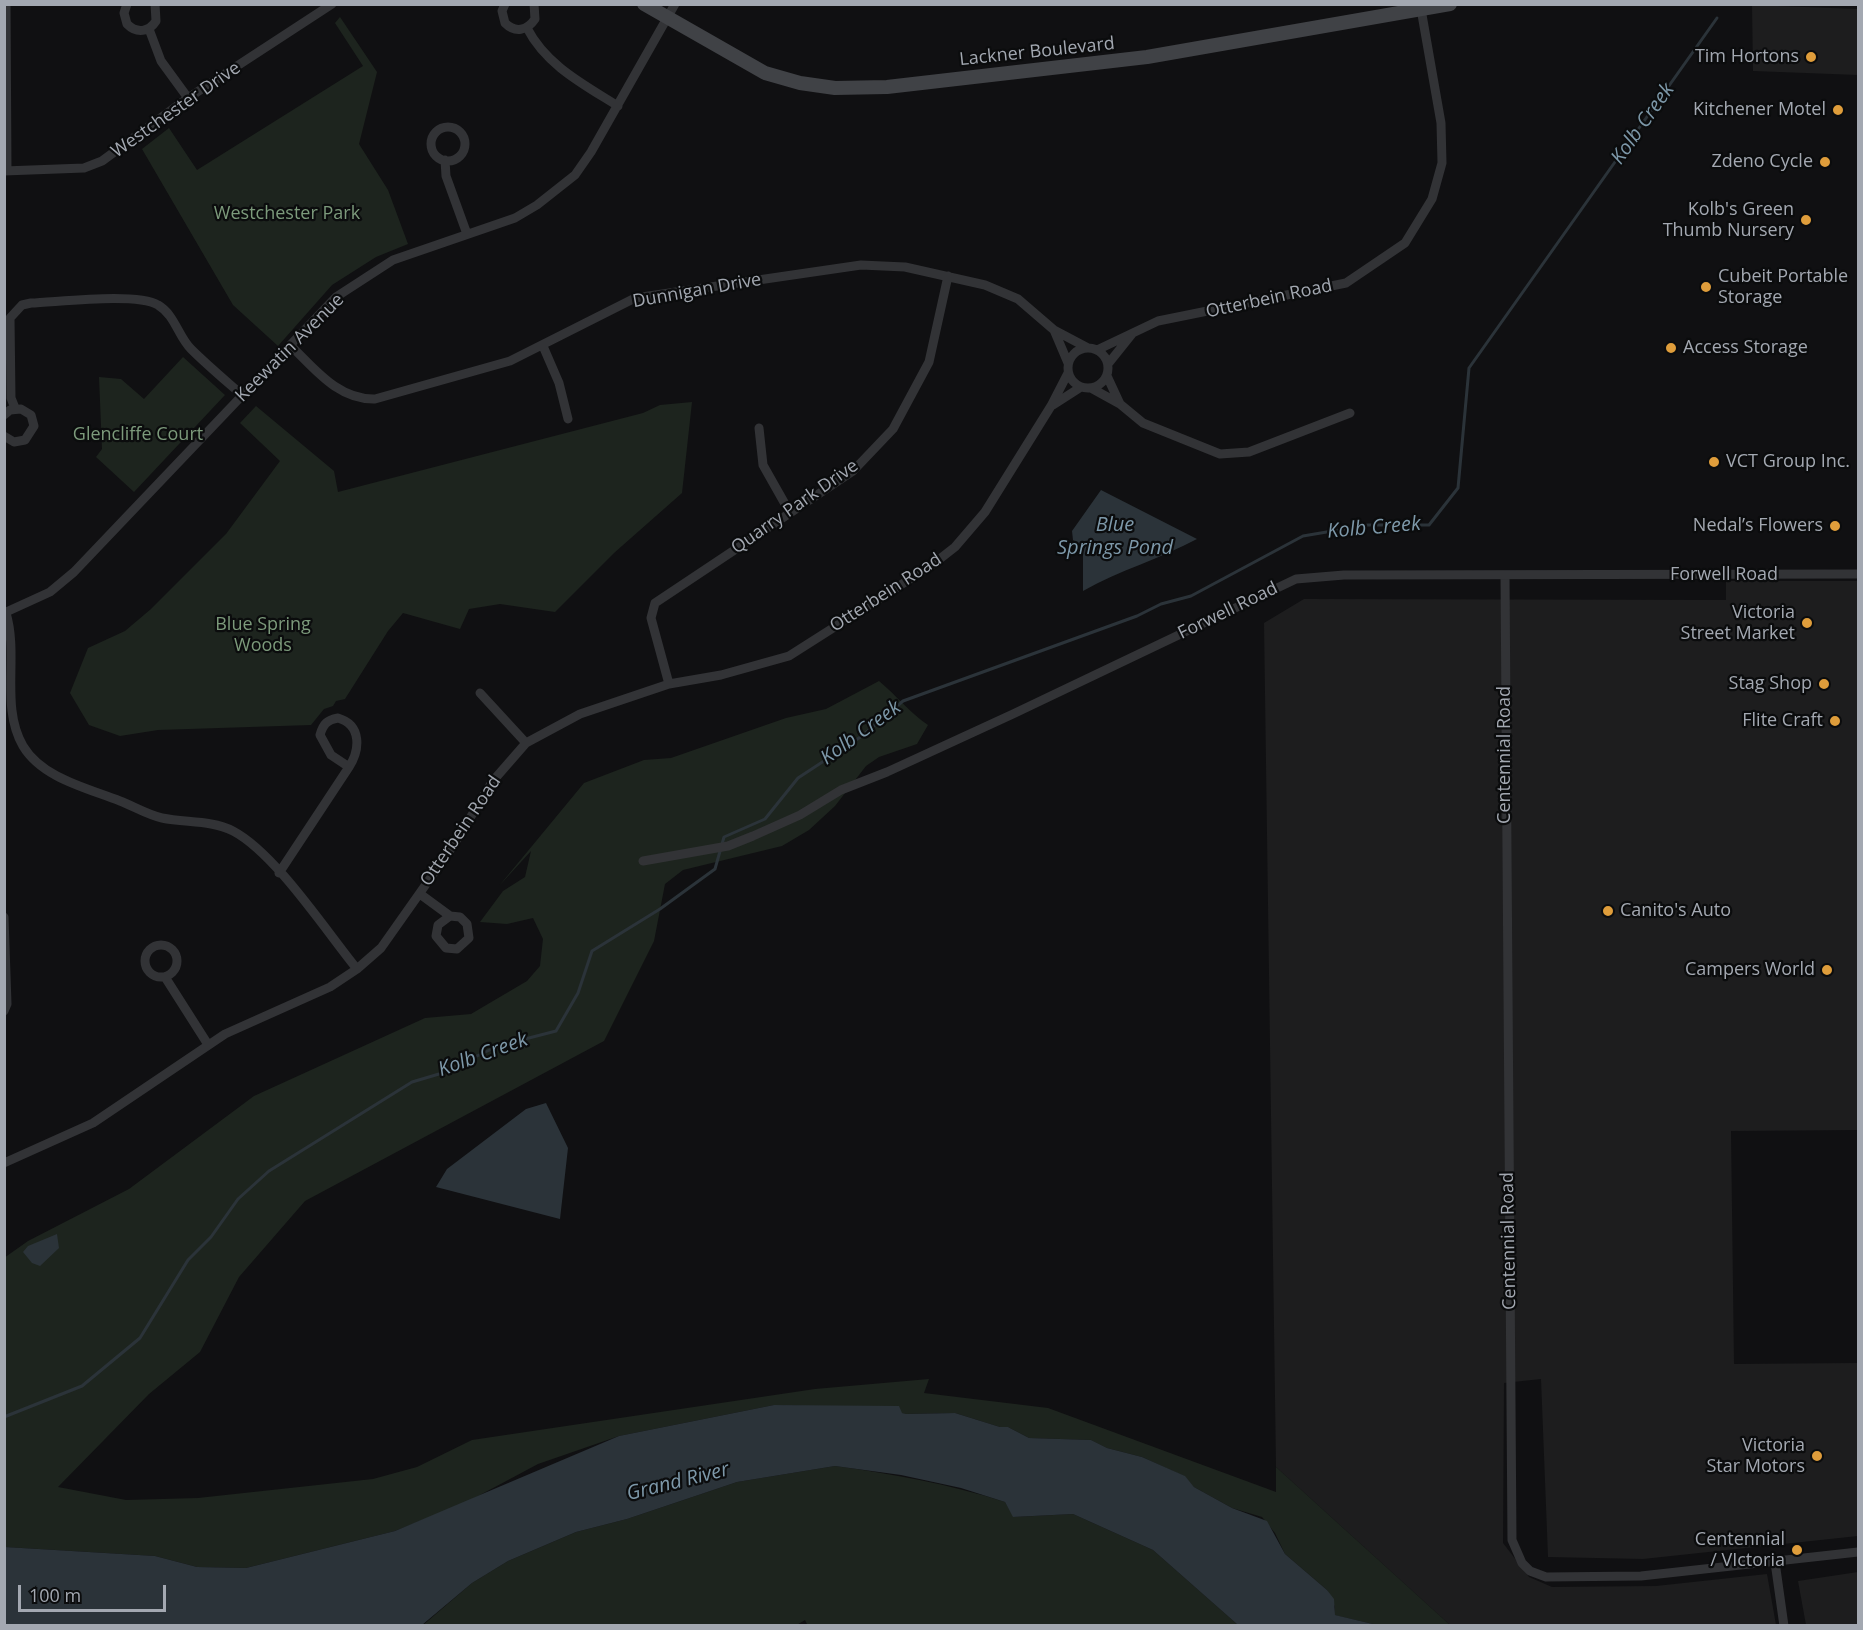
<!DOCTYPE html>
<meta charset="utf-8">
<style>
body{margin:0}
#map{position:relative;width:1863px;height:1630px;overflow:hidden;background:#101012;font-family:"Open Sans",sans-serif}
canvas{display:block}
.frame{position:absolute;inset:0;border:6px solid #a3a8b1;pointer-events:none}
.scale{position:absolute;left:18px;top:1585px;width:148px;height:27px;box-sizing:border-box;border:3px solid #a3a8b1;border-top:0;padding-left:8px;font-size:18px;line-height:21px;white-space:nowrap;color:#a3a8b1;-webkit-text-stroke:4px #0b0c0d;paint-order:stroke}
</style>
<div id="map">
<canvas width="1863" height="1630"></canvas>
<div class="frame"></div>
<div class="scale">100 m</div>
</div>
<script>
const ctx = document.querySelector('canvas').getContext('2d');
ctx.lineJoin = 'round';
function fill(path, color) { ctx.fillStyle = color; ctx.fill(path, 'evenodd'); }
function strokePath(path, color, width, dash) { ctx.strokeStyle = color; ctx.lineWidth = width; ctx.lineCap = dash ? 'butt' : 'round'; ctx.setLineDash(dash || []); ctx.stroke(path); }
function label(font, color, halo, rows, align = 'center') {
  ctx.font = font + ' "Open Sans",sans-serif'; ctx.lineWidth = 4.5; ctx.setLineDash([]); ctx.textBaseline = 'middle'; ctx.strokeStyle = halo; ctx.fillStyle = color; for (const [text, x, y, turn = 0] of rows) {
    ctx.save(); ctx.translate(x, y); ctx.rotate((+turn || 0) * Math.PI / 180); ctx.textAlign = isNaN(turn) ? turn : align; if (halo) ctx.strokeText(text, 0, 0); ctx.fillText(text, 0, 0); ctx.restore();
  }
}
fill(new Path2D(`
 M1752 5 1858 9V75L1753 71Z
 M1726 581H1858V1130L1731 1131 1734 1364 1858 1363V1536L1643 1559 1548 1557 1541 1379 1504 1383 1503 1543 1529 1577 1552 1587 1656 1586 1767 1574 1776 1625H1450L1276 1467 1264 623 1304 599 1726 600Z
 M1858 1572V1625H1806L1798 1581Z`), '#1d1d1e');
fill(new Path2D(`
 M340 17 377 72 359 144 388 190 408 244 376 257 332 285 278 346 233 305 142 149 169 128 197 170 363 66 335 23Z
 M183 357 225 395 134 492 96 457 102 449 99 377 121 379 144 399Z
 M692 402 682 493 614 553 555 612 500 604 469 609 460 629 403 613 388 631 345 699 336 701 333 706 324 709 311 725 158 730 120 736 89 725 70 693 88 648 125 631 151 609 226 534 280 461 240 423 256 406 334 471 338 492 643 413 660 405Z
 M879 681C896 695 910 713 928 725L917 744 879 757 866 766 835 806 809 830 782 846 683 870 665 884 654 941 604 1041 305 1201 239 1277 200 1352 149 1394 58 1487 126 1500 198 1498 373 1479 417 1467 472 1440 815 1389 929 1379 924 1393 1048 1408 1276 1492V1467L1450 1625H1377L1334 1615 1335 1607 1327 1590 1285 1554 1275 1533 1262 1517 1232 1508 1194 1487 1184 1476 1142 1457 1107 1448 1091 1440 1029 1438 1008 1427H1000L955 1413 906 1414 835 1407 774 1405 619 1436 538 1464 465 1503 395 1531 246 1568 197 1567 155 1556 5 1547 4 1258 28 1241 129 1189 254 1096 425 1018 471 1014 527 981 540 966 543 939 533 918 507 924 480 922 503 891 525 877 531 851 499 886 584 783 644 760 671 758 786 718 826 709Z
 M835 1466C893 1474 949 1484 1005 1502L1014 1517 1073 1514 1153 1550 1238 1625 808 1626 805 1620 795 1626H422L472 1583 508 1561 576 1532 627 1519 737 1482Z`), '#1d241e');
fill(new Path2D(`
 M1101 490 1197 539C1160 559 1120 570 1083 591V548L1073 540 1072 531Z
 M546 1103 568 1148 560 1219 436 1187 447 1169 526 1109Z
 M57 1234 59 1248 40 1266 32 1263 23 1252 28 1246Z
 M774 1405 899 1406 902 1413 906 1414 955 1413 1000 1427H1008L1029 1438 1091 1440 1107 1448 1142 1457 1185 1476 1194 1487 1232 1508 1267 1521 1285 1554 1327 1590 1334 1599 1335 1615 1377 1625H1238L1153 1550 1073 1514 1013 1517 1005 1502 961 1488 901 1475 835 1466 737 1482 627 1519 576 1532 508 1561 472 1583 422 1625H5V1547L155 1556 197 1567 246 1568 395 1531 619 1436Z`), '#2b3339');
strokePath(new Path2D(`
 M4 1417 82 1386 140 1338 188 1260 211 1237 238 1199 269 1171 412 1082 439 1074 498 1046 556 1031 578 993 592 951 660 909 715 869 724 837 765 819 798 778 862 736 903 701 1137 616 1161 604 1191 596 1303 536 1368 525H1429L1458 488 1469 368 1717 18`), '#2b3339', 3);
strokePath(new Path2D(`
 M6 4 7 171
 M127 4 124 13 127 24C137 34 149 32 156 21L155 4
 M505 4 502 11 505 23C515 33 527 31 535 19L534 4
 M527 28C546 65 583 84 618 106
 M149 29 161 61 188 98
 M431 144a17 17 0 1 1 34 0a17 17 0 1 1-34 0Z
 M445 160 446 176 467 234
 M4 171 84 168 102 161 188 98 332 4
 M1054 330 1068 363
 M290 345C315 369 338 400 375 399L510 361 635 298 861 265 905 267 985 285 1018 299 1054 330 1088 348
 M543 346 559 383 568 419
 M1068 368a20 20 0 1 1 40 0a20 20 0 1 1-40 0Z
 M1097 350 1158 321 1346 283 1405 243 1432 199 1442 163 1441 123 1421 9
 M1108 364 1132 334
 M1107 376 1120 404
 M1091 388 1120 404 1143 423 1220 454 1249 452 1350 413
 M1053 405 1081 387
 M15 408 11 398 10 318 22 305 31 303C59 302 137 292 158 305 175 315 178 336 191 349 207 365 225 380 242 395
 M4 415 10 410 21 409 31 415 34 426 25 440 14 442 4 436
 M759 428 763 465 789 511
 M1505 576 1512 1540 1522 1563 1530 1571 1546 1577 1641 1576 1858 1552
 M4 613 50 592 74 572 336 297 393 260 515 218 537 205 575 175 591 152 675 4
 M6 613C19 656 0 706 23 746 42 778 87 788 120 801 133 806 148 815 162 818 186 823 211 820 233 831 275 853 326 931 357 969
 M669 684 651 618 655 603 853 471 893 429 929 362 948 276
 M480 693 526 743
 M338 718C362 725 360 750 349 767L331 755 320 735C323 724 327 720 338 718Z
 M643 861 728 846 753 836 800 815 841 790 887 772 1013 714 1296 579 1344 575 1858 574
 M279 873 349 767
 M420 894 450 916 460 917 467 924 469 938 457 949 446 948 436 936 438 925 450 916
 M4 917 7 1004 4 1011
 M145 961a16 16 0 1 1 32 0a16 16 0 1 1-32 0Z
 M165 977 207 1043
 M4 1163 93 1123 225 1034 330 987 357 969 381 948 453 846 492 782 526 743 580 714 669 684 721 675 789 656 932 565 955 547 985 512 1051 406 1068 373
 M1775 1562 1784 1626`), '#323336', 9);
strokePath(new Path2D(`
 M644 4 765 73 800 83 835 88 887 87 1147 57 1450 4`), '#404246', 14);
for (const [x, y, r, color] of [
 [1811,57,6,"#df9d3b"],
 [1838,110,6,"#df9d3b"],
 [1825,162,6,"#df9d3b"],
 [1806,220,6,"#df9d3b"],
 [1706,287,6,"#df9d3b"],
 [1671,348,6,"#df9d3b"],
 [1714,462,6,"#df9d3b"],
 [1835,526,6,"#df9d3b"],
 [1807,623,6,"#df9d3b"],
 [1824,684,6,"#df9d3b"],
 [1835,721,6,"#df9d3b"],
 [1608,911,6,"#df9d3b"],
 [1827,970,6,"#df9d3b"],
 [1817,1456,6,"#df9d3b"],
 [1797,1550,6,"#df9d3b"]
]) { const dot = new Path2D(); dot.arc(x, y, r, 0, 2 * Math.PI); ctx.fillStyle = color; ctx.fill(dot); strokePath(dot, '#0b0c0d', 2); }
label('18px', '#a3a8b1', '#0b0c0d', [
 ["Lackner Boulevard",1037,52,-6],
 ["Westchester Drive",176,110,-35],
 ["Dunnigan Drive",697,291,-10],
 ["Otterbein Road",1269,299,-12],
 ["Keewatin Avenue",290,348,-45],
 ["Quarry Park Drive",795,507,-35],
 ["Forwell Road",1724,575],
 ["Otterbein Road",886,593,-33],
 ["Forwell Road",1228,611,-26],
 ["Centennial Road",1505,755,-90],
 ["Otterbein Road",461,831,-56],
 ["Centennial Road",1509,1241,-91]
]);
label('18px', '#a3a8b1', '#0b0c0d', [
 ["Tim Hortons",1799,57],
 ["Kitchener Motel",1826,110],
 ["Zdeno Cycle",1813,162],
 ["Kolb's Green",1794,210],
 ["Thumb Nursery",1794,231],
 ["Cubeit Portable",1718,277,"left"],
 ["Storage",1718,298,"left"],
 ["Access Storage",1683,348,"left"],
 ["VCT Group Inc.",1726,462,"left"],
 ["Nedal’s Flowers",1823,526],
 ["Victoria",1795,613],
 ["Street Market",1795,634],
 ["Stag Shop",1812,684],
 ["Flite Craft",1823,721],
 ["Canito's Auto",1620,911,"left"],
 ["Campers World",1815,970],
 ["Victoria",1805,1446],
 ["Star Motors",1805,1467],
 ["Centennial",1785,1540],
 ["/ VIctoria",1785,1561]
], 'right');
label('18px', '#7c9a7b', '#0b0c0d', [
 ["Westchester Park",287,214],
 ["Glencliffe Court",138,435],
 ["Blue Spring",263,625],
 ["Woods",263,646]
]);
label('italic 20px', '#7d98a9', '#0b0c0d', [
 ["Kolb Creek",1643,124,-55],
 ["Blue",1115,525],
 ["Springs Pond",1115,548],
 ["Kolb Creek",1374,528,-5],
 ["Kolb Creek",861,733,-36],
 ["Kolb Creek",483,1055,-20],
 ["Grand River",678,1482,-14]
]);
</script>
